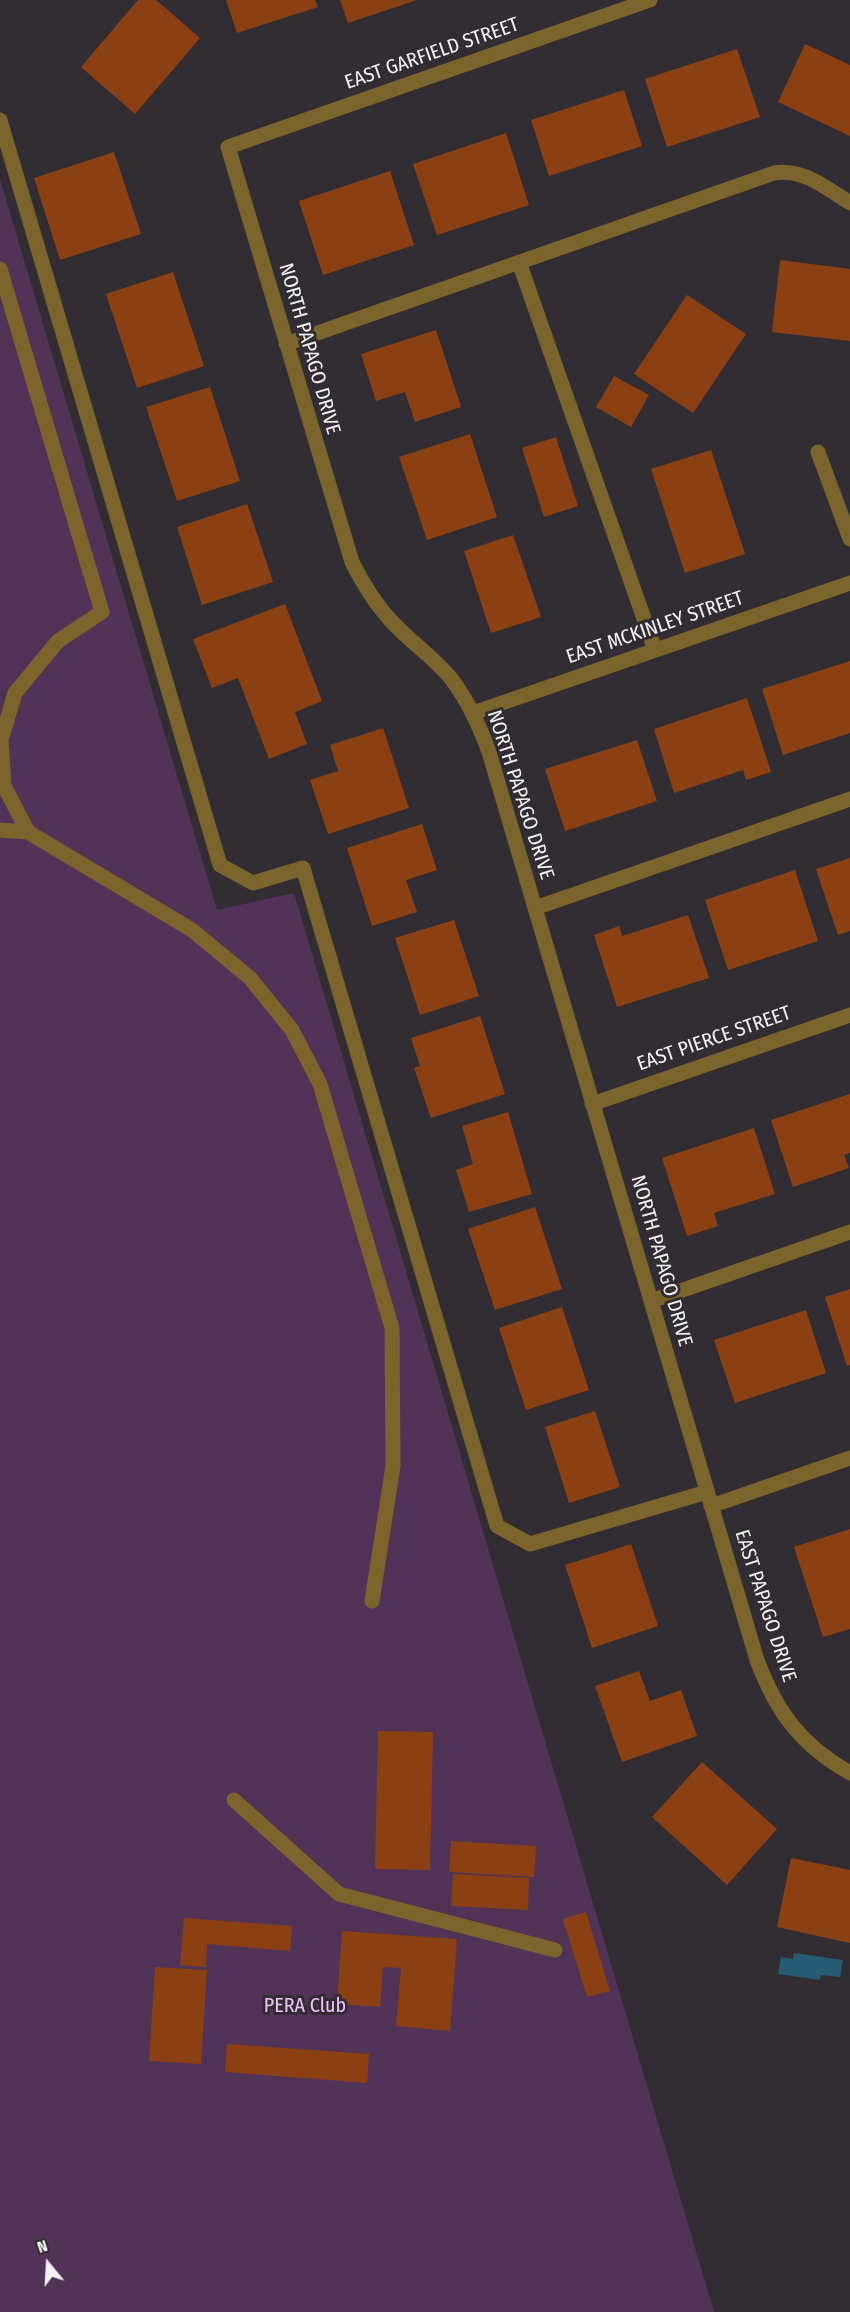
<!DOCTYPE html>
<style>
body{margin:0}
#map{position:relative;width:850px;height:2312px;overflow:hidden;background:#322d33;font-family:"Fira Sans Condensed",sans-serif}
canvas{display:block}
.north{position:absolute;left:18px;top:2234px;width:60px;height:60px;-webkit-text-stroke:4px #322d33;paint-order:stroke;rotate:342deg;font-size:16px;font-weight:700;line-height:24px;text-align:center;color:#f5f2f6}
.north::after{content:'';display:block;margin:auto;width:21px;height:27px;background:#f5f2f6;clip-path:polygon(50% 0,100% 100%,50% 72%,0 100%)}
</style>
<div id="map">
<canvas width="850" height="2312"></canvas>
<div class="north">N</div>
</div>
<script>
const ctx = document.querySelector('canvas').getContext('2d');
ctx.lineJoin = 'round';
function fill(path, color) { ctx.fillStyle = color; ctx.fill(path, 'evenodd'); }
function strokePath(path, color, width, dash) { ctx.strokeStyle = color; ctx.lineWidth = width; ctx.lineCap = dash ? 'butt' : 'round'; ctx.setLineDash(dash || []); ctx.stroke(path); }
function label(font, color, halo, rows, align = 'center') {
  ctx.font = font + ' "Fira Sans Condensed",sans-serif'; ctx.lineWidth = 6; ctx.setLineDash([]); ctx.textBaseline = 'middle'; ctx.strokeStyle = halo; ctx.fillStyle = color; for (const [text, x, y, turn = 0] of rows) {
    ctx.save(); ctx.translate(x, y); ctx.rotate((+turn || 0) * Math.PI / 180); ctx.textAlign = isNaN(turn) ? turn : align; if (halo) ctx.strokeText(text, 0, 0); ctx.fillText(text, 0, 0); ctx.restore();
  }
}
fill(new Path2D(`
 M0 179 217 910 294 893 714 2312H0Z`), '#513357');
fill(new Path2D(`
 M794 1953 843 1960 840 1977 821 1975 820 1980 778 1974 781 1957 793 1959Z`), '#265b74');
fill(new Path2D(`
 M138 0H156L200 38 135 114 81 67Z
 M226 0H315L318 7 237 33Z
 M340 0H417L348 23Z
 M805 44 850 65V136L778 102Z
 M737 49 760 117 667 147 645 79Z
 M624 90 642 146 549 176 531 120Z
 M506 133 529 205 437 235 413 164Z
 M114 152 141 234 60 260 34 178Z
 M390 171 414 245 323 275 299 201Z
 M780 260 850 269V341L772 332Z
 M173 272 204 366 137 388 106 294Z
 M687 295 746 334 693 413 634 374Z
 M436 330 461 407 415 422 405 392 376 401 361 354Z
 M614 376 649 395 631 427 596 407Z
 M210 387 240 481 177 501 146 407Z
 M470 434 497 517 427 540 399 457Z
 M556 437 578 506 544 517 522 448Z
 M711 450 745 554 685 573 651 469Z
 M247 504 273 582 202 605 177 527Z
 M513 535 541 617 491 633 464 551Z
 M285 604 322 701 295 712 307 744 269 759 238 678 212 688 193 639Z
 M850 661V733L783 755 762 689Z
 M747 698 771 772 746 780 743 770 674 793 654 729Z
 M383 728 409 808 328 834 310 780 338 771 330 745Z
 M637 740 657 801 565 831 545 769Z
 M422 824 437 870 406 880 417 912 372 926 347 848Z
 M850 858V931L838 935 816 869Z
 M795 870 818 941 728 970 705 900Z
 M688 915 709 978 617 1007 594 935 619 926 622 936Z
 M454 920 479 996 420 1015 395 938Z
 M480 1016 505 1094 431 1118 414 1068 420 1066 411 1038Z
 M850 1094V1153L844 1155 849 1168 793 1187 771 1120Z
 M508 1112 532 1194 469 1212 456 1170 473 1164 462 1126Z
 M754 1128 775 1194 714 1213 718 1226 687 1236 662 1158Z
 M535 1207 562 1289 495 1310 468 1229Z
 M850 1289V1365L847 1366 825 1297Z
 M562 1307 589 1390 526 1410 499 1328Z
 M806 1310 826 1373 735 1403 714 1340Z
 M595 1411 620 1487 569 1503 545 1427Z
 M850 1529V1629L823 1637 794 1547Z
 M631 1544 658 1626 592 1648 565 1565Z
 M639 1671 650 1701 681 1690 697 1736 622 1762 595 1686Z
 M378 1731 433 1732 430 1870 375 1869Z
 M702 1762 777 1829 727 1885 652 1817Z
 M451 1841 536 1846 534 1877 449 1872Z
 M791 1858 850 1870V1943L777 1927Z
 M453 1874 529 1878 528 1910 451 1906Z
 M586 1912 610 1991 587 1997 563 1919Z
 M184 1918 292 1926 290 1951 207 1944 206 1967 180 1965Z
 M342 1931 457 1939 450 2031 396 2026 401 1968 383 1967 380 2007 337 2004Z
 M155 1967 207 1970 201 2064 149 2061Z
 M227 2044 369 2054 367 2083 225 2072Z`), '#8b4014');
strokePath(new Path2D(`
 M650 0 228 147 352 562C363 584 376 605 393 623 413 644 436 659 453 681 469 703 480 727 489 752L757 1660C777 1713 801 1745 850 1773
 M0 120 220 865 253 883 303 868 497 1526 530 1544 707 1492
 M519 262 655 650
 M0 269 102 612 58 641 15 693 1 740 4 786 28 832
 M286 344 774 173C803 168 826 188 850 203
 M818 452 850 539
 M473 713 850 583
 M0 830 28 832 192 930 250 978 292 1030 320 1084 392 1328 393 1466 372 1601
 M535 908 850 799
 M592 1104 850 1015
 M651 1301 850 1232
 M711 1506 850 1458
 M234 1800 339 1894 555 1950`), '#7c642d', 15);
label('20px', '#f5f2f6', '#322d33', [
 ["EAST GARFIELD STREET",432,54,-19],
 ["NORTH PAPAGO DRIVE",309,349,74],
 ["EAST MCKINLEY STREET",655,628,-19],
 ["NORTH PAPAGO DRIVE",520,795,72],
 ["EAST PIERCE STREET",714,1039,-19],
 ["NORTH PAPAGO DRIVE",661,1261,74],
 ["EAST PAPAGO DRIVE",765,1606,72]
]);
label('20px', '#efc2f9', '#322d33', [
 ["PERA Club",305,2006]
]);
</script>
